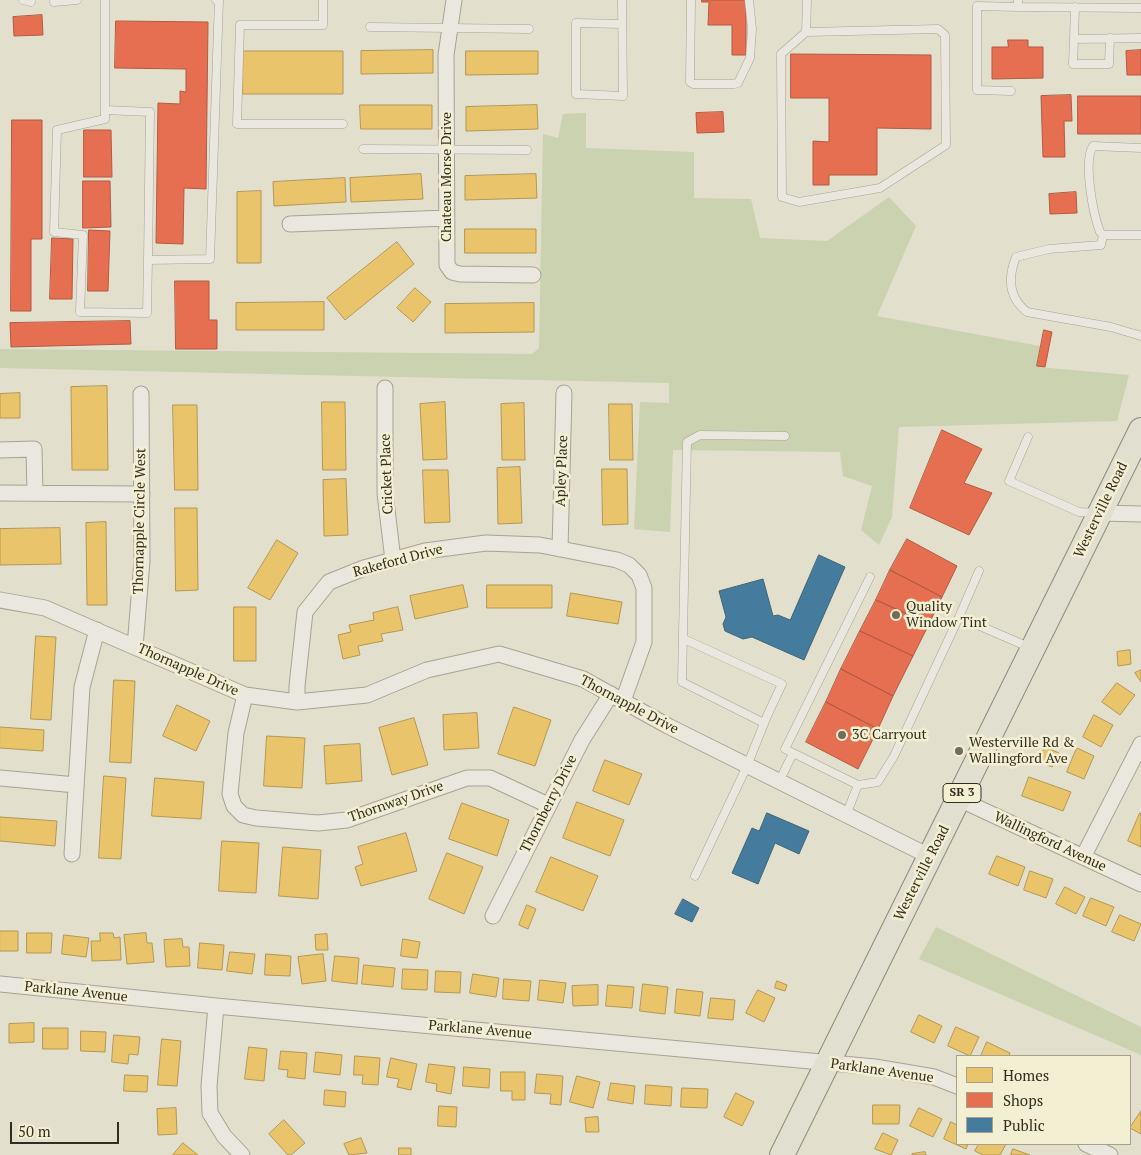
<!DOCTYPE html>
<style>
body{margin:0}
#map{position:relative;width:1141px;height:1155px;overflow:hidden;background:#e2dfcc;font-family:"PT Serif",serif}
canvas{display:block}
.legend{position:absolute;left:956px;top:1055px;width:175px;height:90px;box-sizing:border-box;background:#f2efd3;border:1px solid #a6a18b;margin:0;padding:6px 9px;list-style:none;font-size:15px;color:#342d1f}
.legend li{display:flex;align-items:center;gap:10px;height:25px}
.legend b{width:25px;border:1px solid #a6a18b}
.scale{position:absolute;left:10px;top:1122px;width:109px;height:22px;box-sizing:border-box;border:2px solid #342d1f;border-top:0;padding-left:6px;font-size:15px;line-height:18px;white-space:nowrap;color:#342d1f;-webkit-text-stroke:4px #f2efd3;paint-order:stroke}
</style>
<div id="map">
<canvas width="1141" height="1155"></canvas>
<ul class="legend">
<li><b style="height:14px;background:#e9c46a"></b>Homes</li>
<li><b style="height:14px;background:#e76f51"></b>Shops</li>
<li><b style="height:14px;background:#457b9d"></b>Public</li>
</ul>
<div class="scale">50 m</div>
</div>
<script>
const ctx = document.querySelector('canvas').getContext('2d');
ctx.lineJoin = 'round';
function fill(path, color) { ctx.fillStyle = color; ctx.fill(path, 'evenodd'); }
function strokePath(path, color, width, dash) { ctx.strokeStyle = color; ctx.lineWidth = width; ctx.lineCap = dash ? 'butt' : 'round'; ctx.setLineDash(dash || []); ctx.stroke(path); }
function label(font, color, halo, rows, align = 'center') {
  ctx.font = font + ' "PT Serif",serif'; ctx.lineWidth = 5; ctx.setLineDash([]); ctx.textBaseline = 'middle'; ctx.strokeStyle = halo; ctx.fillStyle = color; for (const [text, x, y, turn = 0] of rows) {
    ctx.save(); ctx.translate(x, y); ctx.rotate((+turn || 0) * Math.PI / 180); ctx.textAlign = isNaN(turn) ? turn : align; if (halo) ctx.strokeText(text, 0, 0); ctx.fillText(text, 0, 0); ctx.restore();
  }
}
fill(new Path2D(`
 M586 113V148L694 152V198L751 199 760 238 827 241 889 197 916 226 877 316 1040 346 1038 367 1129 375 1117 421 899 427 892 517 879 545 861 530 872 486 843 476 840 452 673 450 670 532 634 529 640 402 669 403V383L0 368V349L532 354 539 348 543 134 558 138 563 114Z
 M936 927 1141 1027V1055L919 959Z`), '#cbd2b0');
const homes = new Path2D(`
 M433 50V73L361 74V51Z
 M243 51H343V94H243Z
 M466 51H538V74L466 75Z
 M360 105H432V129H361Z
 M537 105 538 129 466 131V107Z
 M421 174 423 199 351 202 350 178Z
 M536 174 537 198 465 200V176Z
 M345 178 346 202 274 206 273 182Z
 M261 191V263H237V192Z
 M465 229H536V253H465Z
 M397 242 414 264 345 320 327 298Z
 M415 288 431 302 413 322 397 308Z
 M324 302V330H236V303Z
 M534 303V332L445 333V304Z
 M107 386 108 470H72L71 387Z
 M20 393V418H0V394Z
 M322 402H345L346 470H323Z
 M445 402 447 459 423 460 420 404Z
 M524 403 525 460H502L501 404Z
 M609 404H632L633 460H610Z
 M173 405H197L198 490H175Z
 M520 467 522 523 498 524 497 468Z
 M602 469H627L628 524 603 525Z
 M423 470H448L450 522 425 523Z
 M346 479 348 535 324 536 323 480Z
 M175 508H197L198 590 176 591Z
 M106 522 107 605H87L86 523Z
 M60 528 61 564 0 565V529Z
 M277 540 298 553 270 600 248 588Z
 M463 585 468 607 415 619 410 596Z
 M487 585H552V608H487Z
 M571 593 622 602 618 624 567 616Z
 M234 607H256V661H234Z
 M398 607 403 630 381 634 383 641 358 646 360 655 343 659 338 635 351 632 349 625 374 620 373 613Z
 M36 636 56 637 51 720 31 719Z
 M1130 650 1131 664 1118 666 1117 652Z
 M1141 670V682L1135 673Z
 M114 680 135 681 131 763 110 762Z
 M1117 683 1135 695 1120 715 1102 702Z
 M177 705 210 721 196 751 163 736Z
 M514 707 551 720 535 766 498 754Z
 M477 713 479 748 444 750 443 715Z
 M1094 715 1113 725 1101 747 1083 737Z
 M414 718 428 765 392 775 379 728Z
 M0 727 44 730 43 751 0 748Z
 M267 736 305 738 302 788 264 786Z
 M360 744 362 781 326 784 324 746Z
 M1045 747 1059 753 1052 767 1039 761Z
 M1077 748 1094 756 1084 779 1067 772Z
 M605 760 642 774 629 805 593 791Z
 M104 776 126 778 121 859 99 858Z
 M1029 777 1071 792 1063 811 1022 796Z
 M155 778 204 782 201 819 152 816Z
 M577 802 624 820 610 856 563 838Z
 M462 803 509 820 497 856 449 839Z
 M1140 813 1141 814V847L1128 841Z
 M0 817 57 821 55 846 0 841Z
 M406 833 417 871 361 886 355 867 363 864 358 847Z
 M222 841 259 843 256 893 219 891Z
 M283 847 321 850 318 899 279 896Z
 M447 853 483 867 464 914 429 899Z
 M997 856 1025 867 1018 886 989 874Z
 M551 857 598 876 583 911 536 892Z
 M1030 871 1053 879 1046 898 1024 890Z
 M1065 887 1085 897 1076 914 1056 904Z
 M1091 898 1114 907 1106 926 1083 916Z
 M527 905 536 909 528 929 519 925Z
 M1120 915 1141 924 1134 941 1112 932Z
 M0 931H18V951H0Z
 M27 933H52L51 953H27Z
 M100 933H113L114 938 120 937 121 960 92 961 91 941H100Z
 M146 933 147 943H152L154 962 127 964 124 935Z
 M327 934 328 950H316L315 935Z
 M64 935 89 938 86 957 62 954Z
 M182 939 183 947H189L190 966 166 967 164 940Z
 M403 939 420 942 417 958 401 956Z
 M200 943 224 945 222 970 198 968Z
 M230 952 255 954 252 974 227 971Z
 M266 954 291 956 290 976 265 975Z
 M323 954 326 981 302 984 298 957Z
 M335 956 359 958 357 984 332 981Z
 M364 965 395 968 393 987 362 984Z
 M403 969 428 970 427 990 402 989Z
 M436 971 461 972 460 993 435 992Z
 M473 974 499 978 496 997 470 993Z
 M504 979 531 981 529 1001 503 999Z
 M540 980 566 983 563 1003 538 1000Z
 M777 981 787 985 785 991 775 988Z
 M643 984 668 987 665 1014 640 1011Z
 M598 985V1005L573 1006 572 986Z
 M608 985 634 987 632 1008 606 1006Z
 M677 989 703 992 700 1016 675 1013Z
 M758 990 775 998 764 1022 746 1013Z
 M711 998 735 1000 733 1020 708 1018Z
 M919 1015 942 1026 934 1043 911 1032Z
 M34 1023V1042L9 1043V1024Z
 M956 1027 979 1037 970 1056 948 1046Z
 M43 1028H68V1049H43Z
 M81 1031 106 1032 105 1052 81 1051Z
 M114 1035 140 1037 138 1055 129 1054 128 1064 112 1062Z
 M162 1039 181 1041 177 1086 158 1085Z
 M987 1042 1010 1053 1009 1056H981Z
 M249 1047 267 1049 264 1081 245 1079Z
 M281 1051 307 1053 305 1079 287 1077 288 1070 279 1069Z
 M316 1052 342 1055 340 1075 314 1072Z
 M355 1056 380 1058 378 1085 362 1084 363 1075H354Z
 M391 1058 417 1064 411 1090 397 1087 399 1079 387 1077Z
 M429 1064 455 1067 451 1094 436 1091 437 1084 426 1082Z
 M464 1067 490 1069 489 1088 463 1086Z
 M501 1072H525V1100H512V1091H501Z
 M537 1074 563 1076 561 1105 550 1104 551 1094 535 1093Z
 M125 1075 148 1076 147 1092 124 1091Z
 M577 1076 600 1082 593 1108 570 1102Z
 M611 1083 635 1086 633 1104 608 1100Z
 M646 1085 672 1087 671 1106 645 1104Z
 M682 1088 708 1089 707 1108 681 1107Z
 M325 1090 346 1092 345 1107 324 1105Z
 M736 1093 754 1102 742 1126 724 1117Z
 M873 1105H900L899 1124H873Z
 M439 1106 457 1107 456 1127 438 1126Z
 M176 1108 177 1134 158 1135 157 1109Z
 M919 1108 942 1119 933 1137 910 1126Z
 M1141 1111V1134L1130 1128Z
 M598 1117 599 1132H586L585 1118Z
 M284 1120 305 1143 291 1155H288L269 1134Z
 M951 1122 957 1125V1144H968L966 1149 944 1139Z
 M883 1133 898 1140 891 1155 875 1149Z
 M361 1138 367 1153 349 1155 344 1144Z
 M183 1143 198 1155H173Z
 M979 1144H1006L1000 1155H983L975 1151Z
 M399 1148H411V1155H399Z
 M1013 1149 1030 1155H1011Z
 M925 1152 926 1155H912V1154Z`);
fill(homes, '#e9c46a');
strokePath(homes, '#b39754', 1);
const shops = new Path2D(`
 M702 0H746V55H732V25H708L709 2H702Z
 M42 15 43 35 14 36 13 17Z
 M116 21 208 22 206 189 184 188 183 244 156 243 158 103 180 104V91L186 92V69L115 68Z
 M1008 40H1028V47H1043V78L992 79V47H1008Z
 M1141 50V75H1127L1126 51Z
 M791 54 931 55V129L877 128V175H829V185H813V141L829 142V98H791Z
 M1071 95 1072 121H1064L1065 157H1043L1041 96Z
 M1078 96H1141V134H1078Z
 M723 112 724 132 697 133 696 113Z
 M12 120H42V239H31V311H11Z
 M84 130H111L112 177H84Z
 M83 181H110L111 227 83 228Z
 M1076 192 1077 213 1050 214 1049 194Z
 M89 230 110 231 108 291H88Z
 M52 238 73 239 72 299H50Z
 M175 281H209V320H217V349H176Z
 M130 321 131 344 11 347 10 323Z
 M1044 330 1052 332 1045 367 1037 366Z
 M942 430 982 449 964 483 992 493 969 535 910 508Z
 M907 539 957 566 942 597 890 570Z
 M890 570 942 597 929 624 876 600Z
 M876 600 929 624 913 656 860 631Z
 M860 631 913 656 893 696 841 669Z
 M841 669 893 696 878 729 826 702Z
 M826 702 878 729 858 769 806 742Z`);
fill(shops, '#e76f51');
strokePath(shops, '#b15b42', 1);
const public = new Path2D(`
 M819 555 845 567 804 660 752 637 743 639 725 631 723 624 726 617 719 591 763 579 773 616 778 615 790 620Z
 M767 813 809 831 799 854 775 843 758 884 732 873 752 828 759 831Z
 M683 899 699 908 692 922 675 914Z`);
fill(public, '#457b9d');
strokePath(public, '#406477', 1);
const service = new Path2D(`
 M23 0 31 2
 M105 0V119L57 130 54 232 83 235 80 312 147 313 148 260 210 259 219 0H216
 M323 0V25H240L237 124H343
 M691 0 690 82 693 84H734L738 83 750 58 752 29 749 0
 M1018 0V7L1141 8
 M54 2 77 0
 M622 24 576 23V94L623 96 622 0
 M370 27 529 29
 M806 32 938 29 945 35 946 145 880 188 799 202 782 197 781 54 806 32 807 0
 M1110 38 1109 64H1073L1074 39 1141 38
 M1074 39 1075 7
 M1011 91 977 90V6L1018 7
 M105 110 150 112 148 260
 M1141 148 1093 146C1083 161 1093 214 1100 232L1103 235H1141
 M363 149 527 150
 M1103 235 1101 245 1049 249 1016 257C1008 277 1008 297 1027 312L1111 327 1141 336
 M1028 437 1009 481 1079 512 1097 513
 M870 577 785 749 858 785 878 782 894 756 959 617 1031 648
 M959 617 979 571
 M684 639 782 684 767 716 747 766 695 876
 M764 723 682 682 687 442 700 435 785 436
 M779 782 793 753
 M846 815 858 785`);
const minor = new Path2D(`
 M454 0 446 55 447 265 452 272 460 274 533 275
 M290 224 447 218
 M385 388V493L393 560
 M0 450 34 449 35 493
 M0 493 142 494
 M1099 513 1141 514
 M560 549 564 393
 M0 600 45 608 245 695 297 702 367 695 427 670 499 654 583 679 668 726 929 856
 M135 647 142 561 141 394
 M245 695 236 733 230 794 234 806 243 815 256 818 318 823 347 820 467 778H490L548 805
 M297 702V686L305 612 329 582 364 568 425 551 486 543 540 545 617 560 629 565 639 575 644 588V642L623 701
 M0 778 76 785
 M959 799 1141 884
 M72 854 82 687 97 630
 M1083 857 1141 744
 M493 916 582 740 611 694
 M0 984 216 1006 875 1067 934 1077 957 1086
 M216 1006 209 1086 210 1113 224 1136 242 1155
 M1086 1144 1110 1155`);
const primary = new Path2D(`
 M782 1155 1141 430`);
strokePath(service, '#a7a395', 9);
strokePath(minor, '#a7a395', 17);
strokePath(primary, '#8c897c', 26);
strokePath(service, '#eae8de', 8);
strokePath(minor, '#eae8de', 15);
strokePath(primary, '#e1dfcf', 24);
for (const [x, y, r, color] of [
 [896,615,5,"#716b5c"],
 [842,735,5,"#716b5c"],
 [959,751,5,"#716b5c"]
]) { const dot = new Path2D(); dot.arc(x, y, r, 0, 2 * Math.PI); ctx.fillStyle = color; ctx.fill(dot); strokePath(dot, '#f2efd3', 2); }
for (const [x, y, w] of [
 [962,793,38]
]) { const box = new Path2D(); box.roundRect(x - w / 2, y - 9.5, w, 19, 4); ctx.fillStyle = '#f2efd3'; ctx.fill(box); strokePath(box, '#342d1f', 1); }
label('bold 12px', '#342d1f', null, [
 ["SR 3",962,793]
]);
label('14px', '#342d1f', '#f2efd3', [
 ["Chateau Morse Drive",447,177,-90],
 ["Apley Place",562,471,-88],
 ["Cricket Place",387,474,-92],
 ["Westerville Road",1101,510,-64],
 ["Thornapple Circle West",140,521,-89],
 ["Rakeford Drive",398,561,-15],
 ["Thornapple Drive",188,670,24],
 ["Thornapple Drive",629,705,28],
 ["Thornway Drive",396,802,-19],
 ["Thornberry Drive",549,804,-63],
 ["Wallingford Avenue",1050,842,25],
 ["Westerville Road",922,873,-63],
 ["Parklane Avenue",76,992,6],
 ["Parklane Avenue",480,1030,5],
 ["Parklane Avenue",882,1071,8]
]);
label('14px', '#342d1f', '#f2efd3', [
 ["Quality",906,607],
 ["Window Tint",906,623],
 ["3C Carryout",852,735],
 ["Westerville Rd &",969,743],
 ["Wallingford Ave",969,759]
], 'left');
</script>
